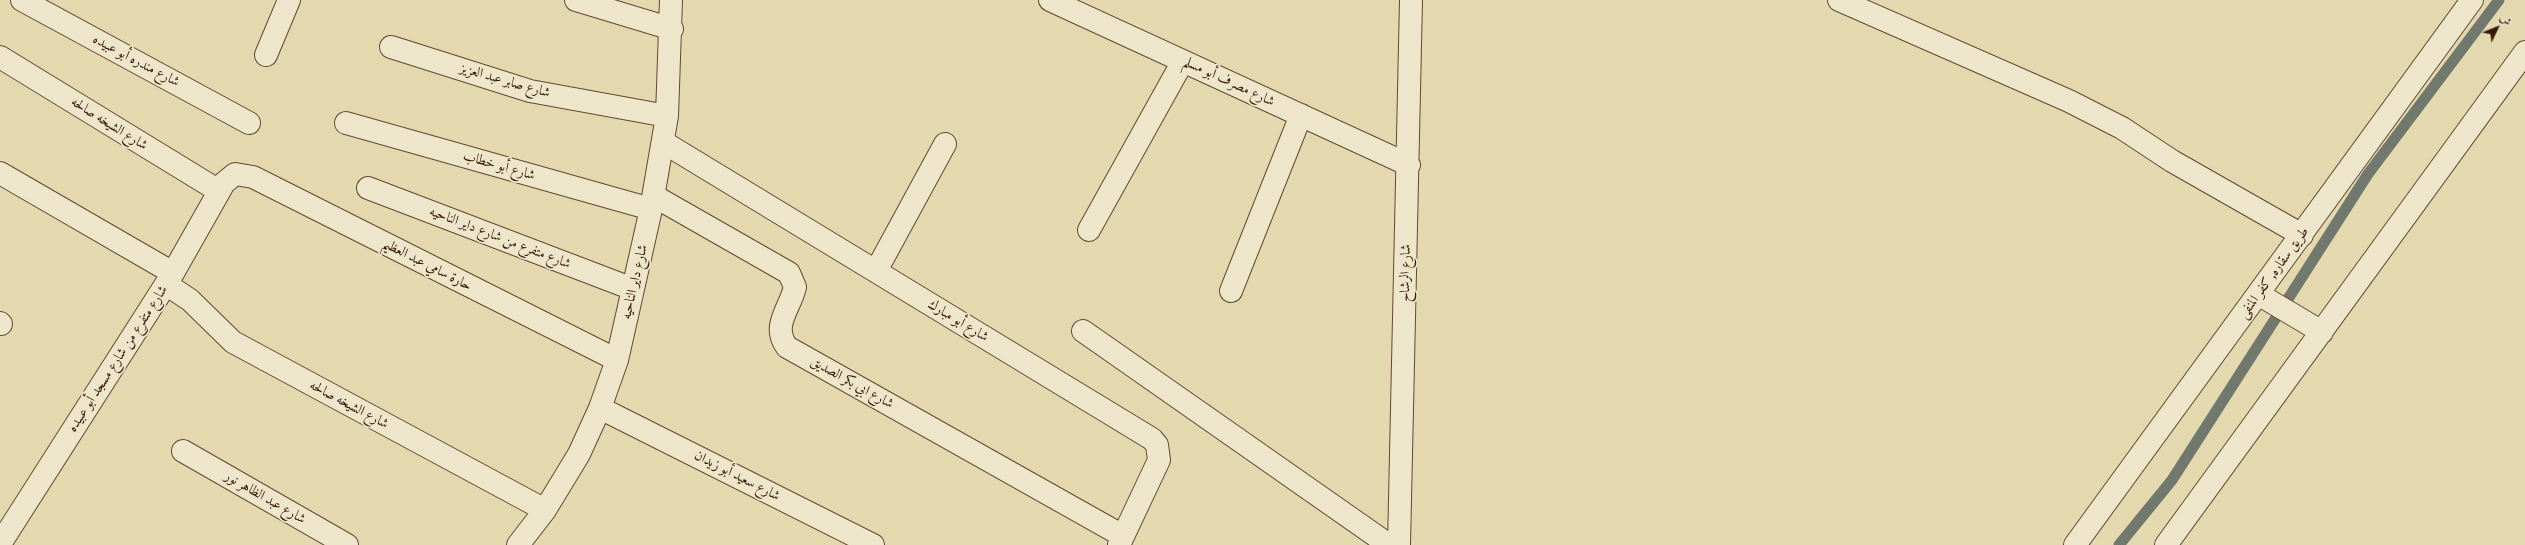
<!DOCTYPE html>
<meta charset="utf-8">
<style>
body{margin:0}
#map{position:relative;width:2525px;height:545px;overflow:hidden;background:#e3d8ae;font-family:"Gentium Book Plus",Amiri,serif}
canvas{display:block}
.north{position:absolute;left:2477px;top:8px;width:40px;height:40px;-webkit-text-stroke:3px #ede6ca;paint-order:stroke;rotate:47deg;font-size:11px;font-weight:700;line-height:16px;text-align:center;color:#381807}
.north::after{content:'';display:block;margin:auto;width:14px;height:18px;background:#381807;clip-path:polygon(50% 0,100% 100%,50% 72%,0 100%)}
</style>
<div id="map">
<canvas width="2525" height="545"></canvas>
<div class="north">ش</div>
</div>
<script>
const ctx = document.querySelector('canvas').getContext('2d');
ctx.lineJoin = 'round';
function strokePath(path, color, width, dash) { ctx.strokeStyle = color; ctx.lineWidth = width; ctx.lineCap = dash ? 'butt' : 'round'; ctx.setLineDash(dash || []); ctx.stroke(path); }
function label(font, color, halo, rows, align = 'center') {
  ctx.font = font + ' "Gentium Book Plus",Amiri,serif'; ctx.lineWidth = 3.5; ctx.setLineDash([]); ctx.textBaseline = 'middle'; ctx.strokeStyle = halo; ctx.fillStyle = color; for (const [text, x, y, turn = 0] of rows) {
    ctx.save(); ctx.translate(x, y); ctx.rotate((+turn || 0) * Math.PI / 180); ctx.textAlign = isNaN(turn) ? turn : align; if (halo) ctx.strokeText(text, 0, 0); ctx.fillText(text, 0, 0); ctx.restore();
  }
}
strokePath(new Path2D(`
 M2119 545 2172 480 2368 174 2499 0`), '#71786e', 11);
const minor = new Path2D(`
 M22 0 249 123
 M576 0 672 29
 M1050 0 1409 165
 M1839 0 2069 101 2122 128 2172 161 2302 235
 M391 47 530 91 667 116
 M266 55 289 0
 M0 57 219 191
 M346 123 651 209
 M663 142 1152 439 1157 445 1159 460 1119 545
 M0 173 173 273
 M368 188 633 289
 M654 196 789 273 795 287C790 309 771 326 787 347L1123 536
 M1089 230 1183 61
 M876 271 945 144
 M166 284 190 300 233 342 545 510
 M1231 291 1301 115
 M2258 294 2322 332
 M0 323 1 324
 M1083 331 1389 545
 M600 408 873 545
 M183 451 347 545
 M0 544 173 273 224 183 235 174 253 177 617 360
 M518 545 545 510 579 454 600 408 617 360 651 209 667 116 671 0
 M1399 545 1411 0
 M2075 545 2472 0
 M2166 545 2525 52`);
strokePath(minor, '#634831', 24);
strokePath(minor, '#ede6ca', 22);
label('14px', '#381807', '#ede6ca', [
 ["شارع مندره أبو عبيده",136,61,28],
 ["شارع صابر عبد العزيز",505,81,16],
 ["شارع مصرف أبو مسلم",1229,82,25],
 ["شارع الشيخه صالحه",109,124,32],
 ["شارع أبو خطاب",499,166,16],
 ["شارع متفرع من شارع داير الناحيه",500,238,21],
 ["حارة سامي عبد العظيم",427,265,27],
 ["شارع الرشاح",1406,273,-89],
 ["طريق سقاره, كفر المنفى",2274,273,-54],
 ["شارع داير الناحيه",635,282,-77],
 ["شارع أبو مبارك",958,321,31],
 ["شارع متفرع من شارع مسجد أبو عبيده",118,359,-57],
 ["شارع ابي بكر الصديق",852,383,29],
 ["شارع الشيخه صالحه",349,405,28],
 ["شارع سعيد أبو زيدان",737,476,27],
 ["شارع عبد الظاهر نور",265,498,30]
]);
</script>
